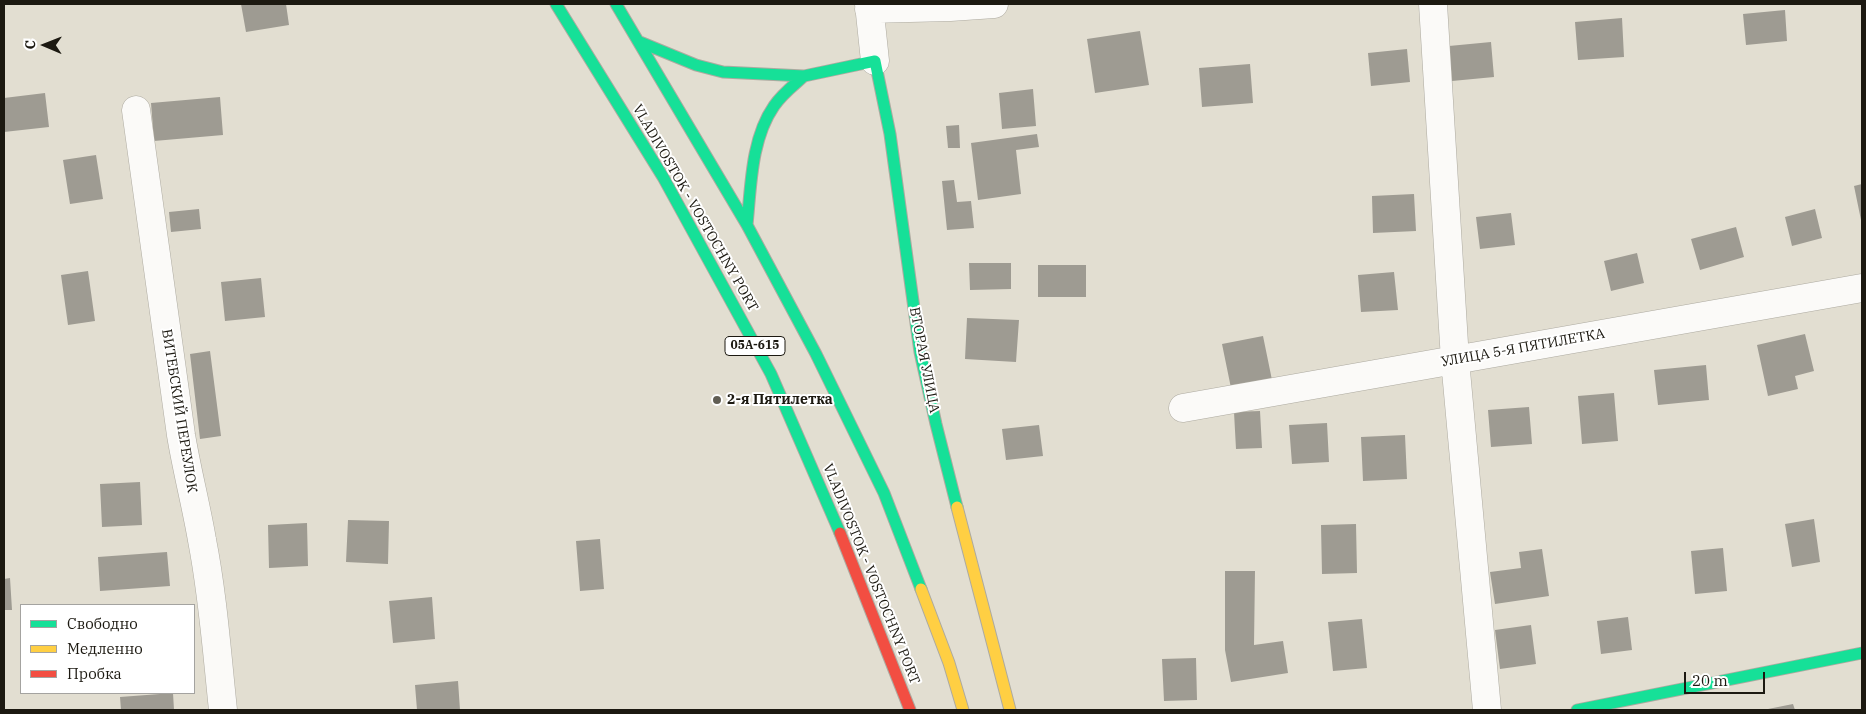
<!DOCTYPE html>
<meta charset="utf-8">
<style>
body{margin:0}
#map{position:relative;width:1866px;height:714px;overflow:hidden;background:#e2ded1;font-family:"IBM Plex Serif",serif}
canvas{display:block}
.frame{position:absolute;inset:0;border:5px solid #1c1911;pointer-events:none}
.legend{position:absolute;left:20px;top:604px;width:175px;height:90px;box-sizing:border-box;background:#fff;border:1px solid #a4a3a0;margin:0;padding:6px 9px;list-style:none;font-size:15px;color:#1c1911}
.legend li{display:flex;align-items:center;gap:10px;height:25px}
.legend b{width:25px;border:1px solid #a4a3a0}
.north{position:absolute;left:20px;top:20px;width:50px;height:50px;-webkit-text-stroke:4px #fff;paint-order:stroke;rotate:271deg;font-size:14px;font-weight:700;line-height:20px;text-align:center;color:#1c1911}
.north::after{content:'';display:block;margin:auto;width:18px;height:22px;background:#1c1911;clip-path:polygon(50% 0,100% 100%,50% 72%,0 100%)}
.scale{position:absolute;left:1684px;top:672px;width:81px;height:22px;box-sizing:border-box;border:2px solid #1c1911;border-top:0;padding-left:6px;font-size:15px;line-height:18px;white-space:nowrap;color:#1c1911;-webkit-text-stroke:4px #fff;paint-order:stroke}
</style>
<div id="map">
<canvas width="1866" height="714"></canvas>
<div class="frame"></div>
<ul class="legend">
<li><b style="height:6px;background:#16e098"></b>Свободно</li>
<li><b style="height:6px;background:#ffcf43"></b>Медленно</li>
<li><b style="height:6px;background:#f24e42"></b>Пробка</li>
</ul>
<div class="north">С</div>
<div class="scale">20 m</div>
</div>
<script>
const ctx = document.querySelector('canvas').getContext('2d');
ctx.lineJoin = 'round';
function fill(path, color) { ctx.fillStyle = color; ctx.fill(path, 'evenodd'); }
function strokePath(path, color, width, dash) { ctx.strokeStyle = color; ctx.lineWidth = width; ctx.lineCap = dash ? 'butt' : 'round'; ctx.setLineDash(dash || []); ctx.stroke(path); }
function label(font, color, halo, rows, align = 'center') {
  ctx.font = font + ' "IBM Plex Serif",serif'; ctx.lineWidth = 4; ctx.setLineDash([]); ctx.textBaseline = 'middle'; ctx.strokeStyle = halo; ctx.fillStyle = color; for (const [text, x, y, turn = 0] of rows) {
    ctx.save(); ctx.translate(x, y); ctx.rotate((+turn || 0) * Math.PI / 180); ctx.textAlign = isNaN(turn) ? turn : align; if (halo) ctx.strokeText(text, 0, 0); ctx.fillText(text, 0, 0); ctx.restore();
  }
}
fill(new Path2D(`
 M241 4H286L289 25 246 32Z
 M1785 10 1787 41 1746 45 1743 14Z
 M1622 18 1624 57 1578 60 1575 22Z
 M1140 31 1149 85 1095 93 1087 39Z
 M1491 42 1494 77 1452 81 1449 46Z
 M1407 49 1410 82 1371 86 1368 53Z
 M1250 64 1253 103 1202 107 1199 68Z
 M1033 89 1036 126 1002 129 999 93Z
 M45 93 49 127 4 132V98Z
 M220 97 223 135 154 141 151 103Z
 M959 125 960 148H948L946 126Z
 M1037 134 1039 147 1016 150 1021 194 978 200 971 143Z
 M96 155 103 199 70 204 63 160Z
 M954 180 957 202 971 201 974 228 947 230 942 181Z
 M1862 184V220H1861L1854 186Z
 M1414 194 1416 231 1373 233 1372 196Z
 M199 209 201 229 171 232 169 212Z
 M1815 209 1822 238 1792 246 1785 217Z
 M1511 213 1515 245 1480 249 1476 217Z
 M1736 227 1744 257 1700 270 1691 239Z
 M1637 253 1644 283 1611 291 1604 261Z
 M969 263H1011V289L970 290Z
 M1038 265H1086V297H1038Z
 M88 271 95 321 68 325 61 275Z
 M1394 272 1398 310 1361 312 1358 275Z
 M261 278 265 317 225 321 221 282Z
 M967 318 1019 320 1016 362 965 359Z
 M1805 334 1814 371 1795 376 1798 389 1768 396 1757 345Z
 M1263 336 1272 380 1231 388 1222 344Z
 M210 351 221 436 200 439 190 354Z
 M1706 365 1709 400 1658 405 1654 370Z
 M1614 393 1618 441 1582 444 1578 396Z
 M1529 407 1532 444 1491 447 1488 410Z
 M1260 411 1262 448 1236 449 1234 412Z
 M1327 423 1329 462 1292 464 1289 425Z
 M1039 425 1043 456 1006 460 1002 429Z
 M1405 435 1407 479 1363 481 1361 437Z
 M140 482 142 525 102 527 100 484Z
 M1814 519 1820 562 1792 567 1785 524Z
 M348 520 389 521 388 564 346 562Z
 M307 523 308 566 269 568 268 525Z
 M1356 524 1357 573 1322 574 1321 525Z
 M600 539 604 589 580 591 576 541Z
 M1723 548 1727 591 1695 594 1691 551Z
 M1542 549 1549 596 1495 604 1490 572 1521 568 1519 552Z
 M167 552 170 586 100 591 98 557Z
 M1225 571H1255L1254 645 1283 641 1288 673 1231 682 1225 650Z
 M10 578 12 610H4V579Z
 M432 597 435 639 393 643 389 601Z
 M1628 617 1632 650 1601 654 1597 621Z
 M1362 619 1367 668 1333 671 1328 622Z
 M1531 625 1536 664 1500 669 1495 630Z
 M1196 658 1197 700 1164 701 1162 659Z
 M458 681 460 710H417L415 685Z
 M173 693 174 710H121L120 697Z
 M1793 704 1795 710H1768V709Z`), '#9e9b92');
const street = new Path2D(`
 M869 4 875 61
 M1433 4 1455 360 1487 710
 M869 9 950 7 994 4
 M136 110 181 435C187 471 196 505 202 540 213 596 217 654 223 710
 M1183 408 1862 288`);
const fast = new Path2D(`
 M556 4 663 177 771 374 840 533
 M616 4 747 225 816 354 884 493 921 589
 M640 42 696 65 723 72 804 76 875 61 890 134 920 352 936 424 957 507
 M747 225C751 186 751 139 774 106 782 94 794 85 804 76
 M1577 710 1862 653`);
const slow = new Path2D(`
 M957 507 1010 710
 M921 589 949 663 963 710`);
const jam = new Path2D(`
 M840 533 910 710`);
strokePath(street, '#adaaa0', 29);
strokePath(fast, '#adaaa0', 13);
strokePath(slow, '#adaaa0', 13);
strokePath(jam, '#adaaa0', 13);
strokePath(street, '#fbfaf8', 28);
strokePath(fast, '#16e098', 11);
strokePath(slow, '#ffcf43', 11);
strokePath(jam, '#f24e42', 11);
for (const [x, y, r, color] of [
 [717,400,5,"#615e54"]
]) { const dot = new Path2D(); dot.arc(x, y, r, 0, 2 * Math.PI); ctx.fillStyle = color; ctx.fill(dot); strokePath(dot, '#fff', 2); }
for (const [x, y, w] of [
 [755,346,60]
]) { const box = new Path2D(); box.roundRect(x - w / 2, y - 9.5, w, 19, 4); ctx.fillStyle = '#fff'; ctx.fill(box); strokePath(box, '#1c1911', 1); }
label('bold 12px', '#1c1911', null, [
 ["05А-615",755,346]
]);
label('14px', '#1c1911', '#fff', [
 ["VLADIVOSTOK - VOSTOCHNY PORT",695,208,60],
 ["УЛИЦА 5-Я ПЯТИЛЕТКА",1523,348,-10],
 ["ВТОРАЯ УЛИЦА",924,360,79],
 ["ВИТЕБСКИЙ ПЕРЕУЛОК",179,411,81],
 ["VLADIVOSTOK - VOSTOCHNY PORT",871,574,68]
]);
label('bold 14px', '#1c1911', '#fff', [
 ["2-я Пятилетка",727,400]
], 'left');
</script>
